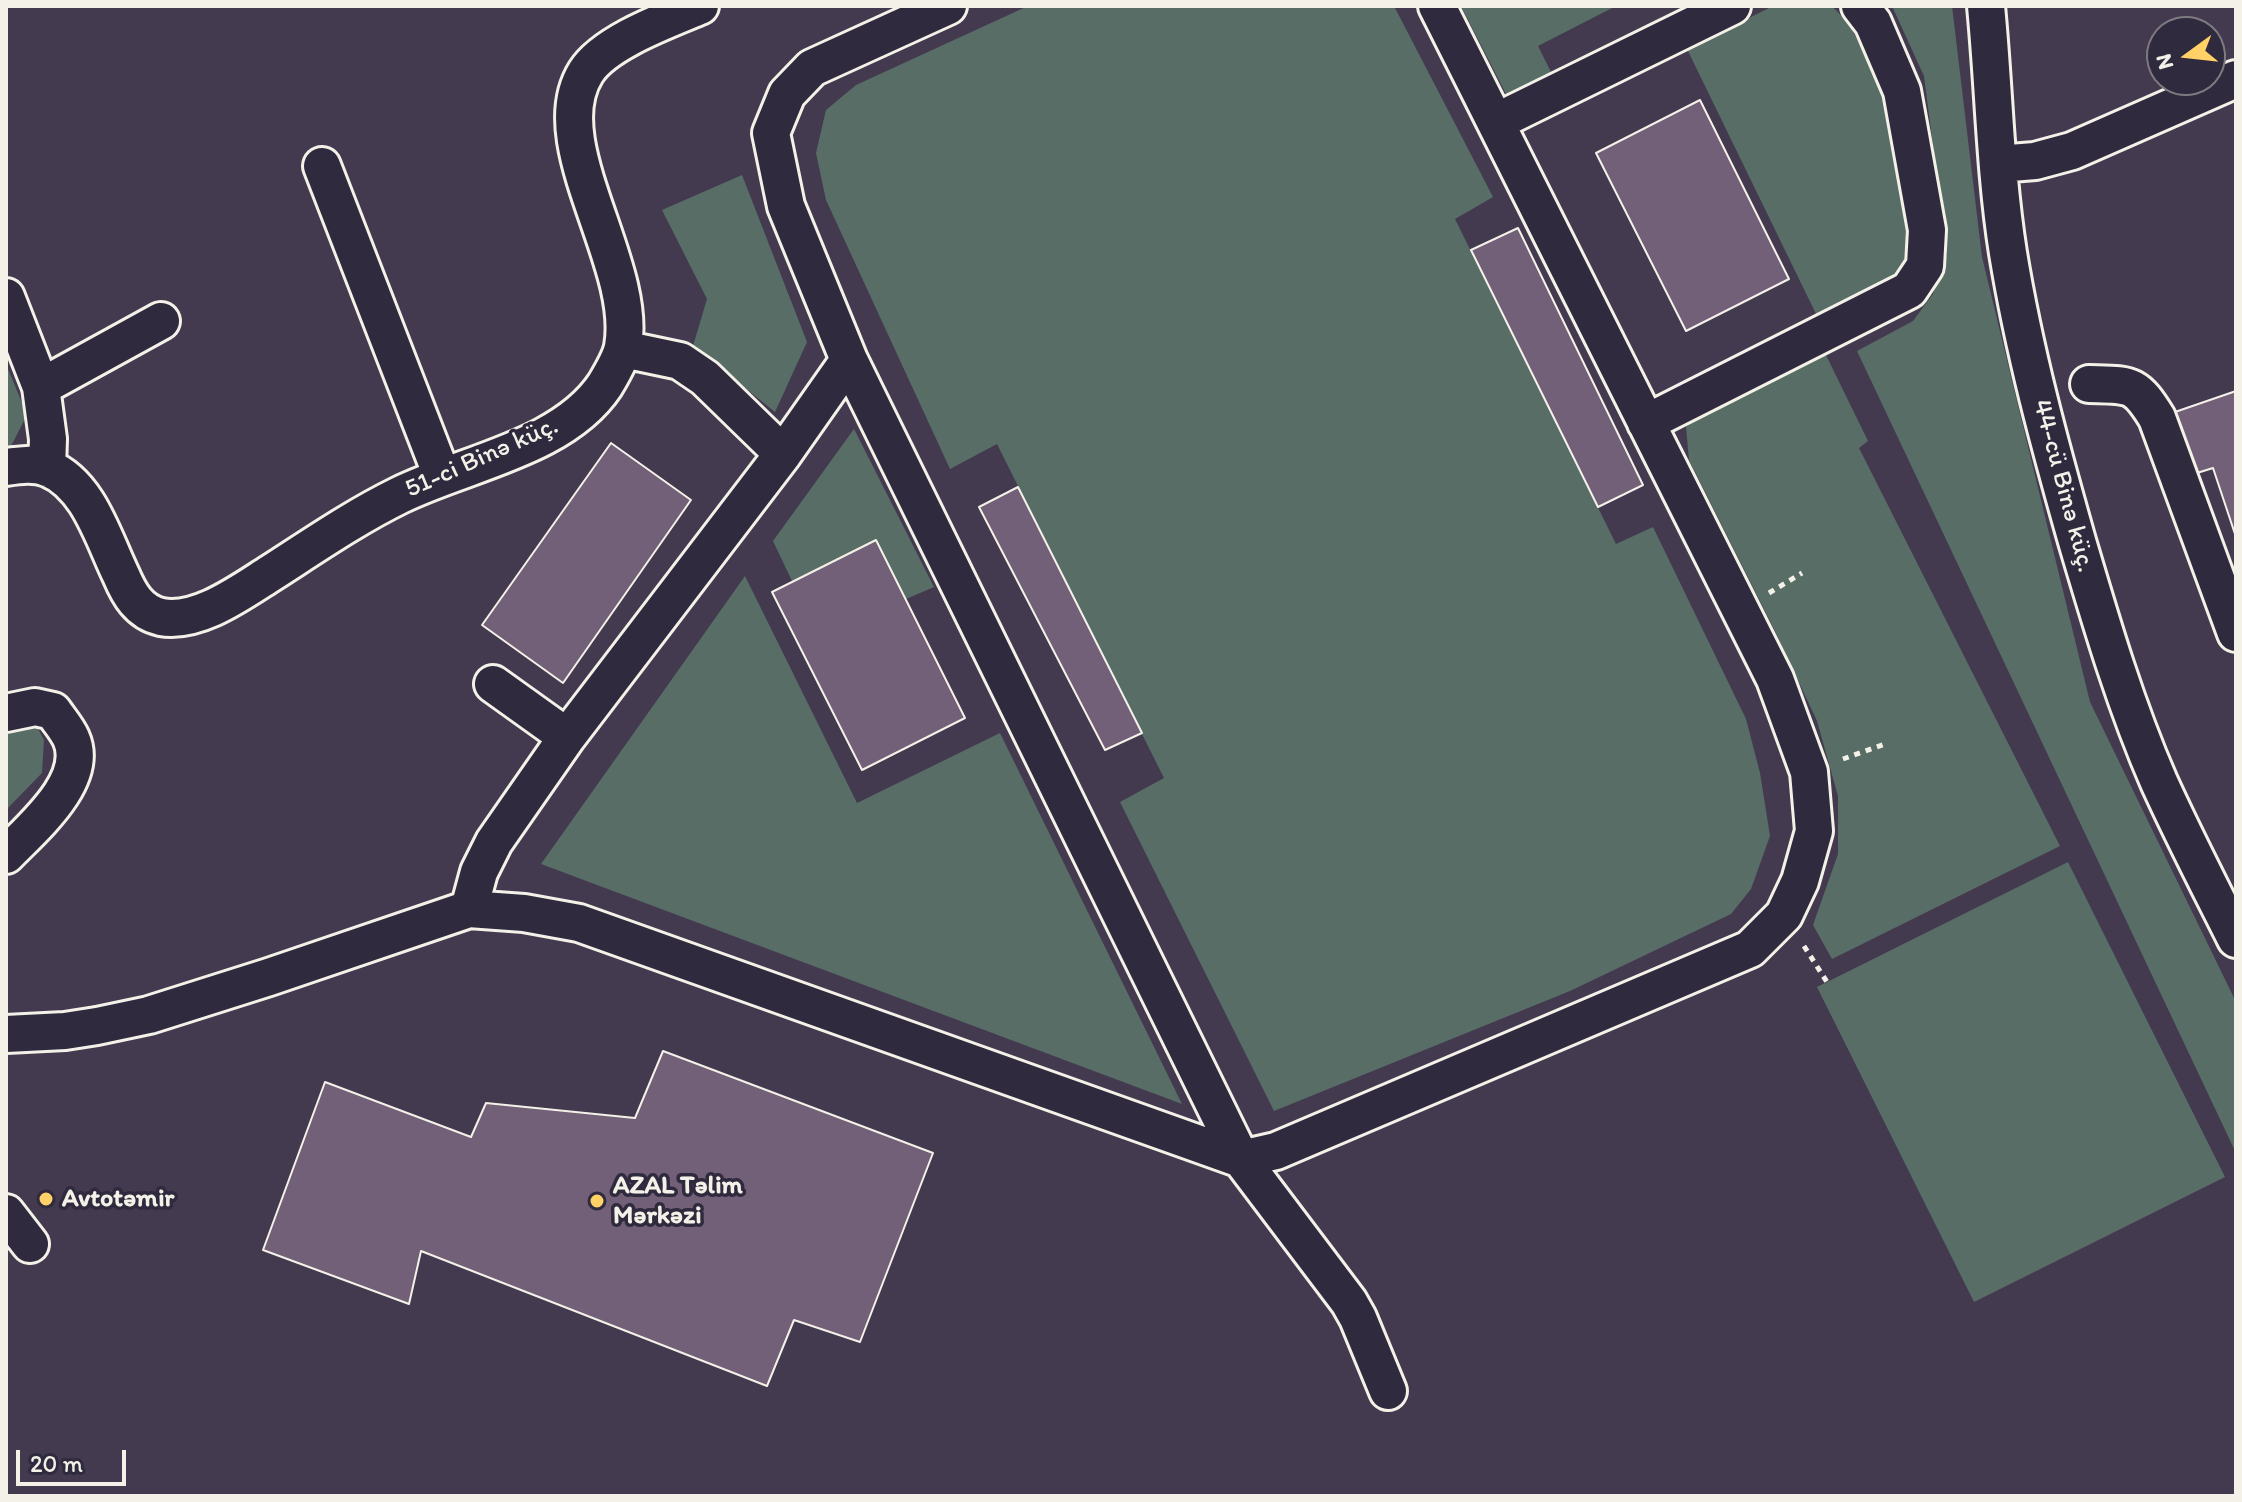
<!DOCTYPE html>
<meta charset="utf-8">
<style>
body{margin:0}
#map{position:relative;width:2242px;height:1502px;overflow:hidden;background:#433a4f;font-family:Itim,sans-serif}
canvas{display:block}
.frame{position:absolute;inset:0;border:8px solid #f4f1e8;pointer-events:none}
.north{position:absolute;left:2146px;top:16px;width:80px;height:80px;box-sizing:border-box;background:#2f2a3d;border:2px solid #7e7a81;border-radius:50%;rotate:255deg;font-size:22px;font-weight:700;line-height:32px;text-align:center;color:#f4f1e8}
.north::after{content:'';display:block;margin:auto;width:28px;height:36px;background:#ffd166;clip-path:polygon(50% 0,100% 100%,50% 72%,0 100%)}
.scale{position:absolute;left:16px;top:1450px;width:110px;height:36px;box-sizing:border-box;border:4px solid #f4f1e8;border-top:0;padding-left:10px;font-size:24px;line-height:28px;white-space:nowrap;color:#f4f1e8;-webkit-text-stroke:6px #2f2a3d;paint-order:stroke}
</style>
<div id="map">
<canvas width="2242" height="1502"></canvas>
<div class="frame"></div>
<div class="north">N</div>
<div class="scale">20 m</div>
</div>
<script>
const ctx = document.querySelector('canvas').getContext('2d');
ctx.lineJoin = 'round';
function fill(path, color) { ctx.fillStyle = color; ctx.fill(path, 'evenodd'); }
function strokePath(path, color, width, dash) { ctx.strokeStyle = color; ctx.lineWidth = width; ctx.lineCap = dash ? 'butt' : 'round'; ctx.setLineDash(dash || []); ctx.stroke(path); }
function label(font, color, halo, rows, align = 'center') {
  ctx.font = font + ' Itim,sans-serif'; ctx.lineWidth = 7; ctx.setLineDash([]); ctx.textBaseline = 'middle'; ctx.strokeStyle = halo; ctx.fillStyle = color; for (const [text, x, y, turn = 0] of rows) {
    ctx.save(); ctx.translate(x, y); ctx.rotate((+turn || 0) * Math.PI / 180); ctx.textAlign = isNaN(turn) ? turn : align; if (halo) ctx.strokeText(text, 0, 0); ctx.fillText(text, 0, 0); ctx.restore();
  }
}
fill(new Path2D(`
 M1028 6H1394L1493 197 1455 219 1616 544 1653 527 1746 719 1760 773 1770 836 1751 889 1731 914 1570 991 1274 1111 1120 802 1164 778 997 444 950 469 826 200 816 153 826 110 856 85Z
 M1461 6H1616L1538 46 1552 74 1507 96Z
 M1773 6H1832L1850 25 1882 90 1910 223 1912 258 1898 279 1818 318 1687 49Z
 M1892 6H1952L1982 257 2090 702 2236 1002V1153L1857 351 1913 321 1933 294 1947 254 1924 76Z
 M742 175 807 342 775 412 693 346 707 299 662 210Z
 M1824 351 1868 441 1859 448 2060 846 1832 959 1813 925 1838 854V796L1817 721 1774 629 1689 460 1686 427 1704 411Z
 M6 364 27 415 9 450 6 451Z
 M854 429 934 587 906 599 876 540 792 581 773 541Z
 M745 576 857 803 1000 733 1182 1104 541 864Z
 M35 723 44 740 42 773 6 810V725Z
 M2068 862 2225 1177 1974 1302 1817 987Z`), '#596d67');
const building = new Path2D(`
 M1700 100 1789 279 1686 331 1596 153Z
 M1518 228 1643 485 1598 507 1471 250Z
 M2236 391V537L2213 468 2197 473 2175 412Z
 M611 443 691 500 563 683 482 625Z
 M1018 487 1142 733 1105 750 979 507Z
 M876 540 965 718 862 770 772 592Z
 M663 1051 933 1153 860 1342 794 1320 767 1386 421 1251 409 1304 263 1250 325 1082 471 1137 486 1103 635 1118Z`);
fill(building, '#725f78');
strokePath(building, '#f4f1e8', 2);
const minor = new Path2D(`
 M1986 6C1994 88 1995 171 2008 253 2024 351 2050 446 2077 541 2101 622 2125 704 2159 782 2183 835 2210 887 2236 939
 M1496 122 1732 6
 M1998 164 2035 161 2072 151 2236 79
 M322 166 442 476
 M6 297 41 387 48 439 47 468
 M623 349 680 361 705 378 783 454
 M849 360 1241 1159 1349 1302 1358 1318 1388 1391
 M2089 384C2130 385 2135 382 2157 418L2236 633
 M41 387 161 321
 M1646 423 1909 290 1925 266 1927 230 1902 91 1873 23 1860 6
 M6 467C20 465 34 463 48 468 89 485 103 538 121 575 129 594 139 612 161 617 198 624 241 592 271 573 313 546 355 517 400 495 465 463 563 448 605 385 611 375 621 358 623 347 638 262 541 143 586 72 605 42 667 20 700 6
 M493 684 567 737
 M6 713 35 707 53 711C59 720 67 729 71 738 90 780 32 828 6 855
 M469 909 479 872 494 842 567 737 783 454 849 360 786 206 771 133 787 94 812 68 948 6
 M6 1034 65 1031 97 1026 149 1015 269 977 469 909 524 913 579 923 1241 1159 1276 1151 1750 949 1784 915 1800 881 1814 831 1809 772 1775 679 1437 6
 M6 1213 30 1244`);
strokePath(minor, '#f4f1e8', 42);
strokePath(new Path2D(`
 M1769 593 1802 573
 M1843 759 1888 743
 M1804 946 1827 982`), '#f4f1e8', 5, [6, 6]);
strokePath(minor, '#2f2a3d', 36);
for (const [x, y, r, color] of [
 [46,1199,8,"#ffd166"],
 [597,1201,8,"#ffd166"]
]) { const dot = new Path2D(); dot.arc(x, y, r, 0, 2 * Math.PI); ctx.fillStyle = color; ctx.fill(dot); strokePath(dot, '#2f2a3d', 3); }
label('26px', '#f4f1e8', '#2f2a3d', [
 ["51-ci Binə küç.",482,458,-24],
 ["44-cü Binə küç.",2063,486,75]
]);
label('bold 26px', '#f4f1e8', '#2f2a3d', [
 ["AZAL Təlim",613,1186],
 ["Mərkəzi",613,1216],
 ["Avtotəmir",62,1199]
], 'left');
</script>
